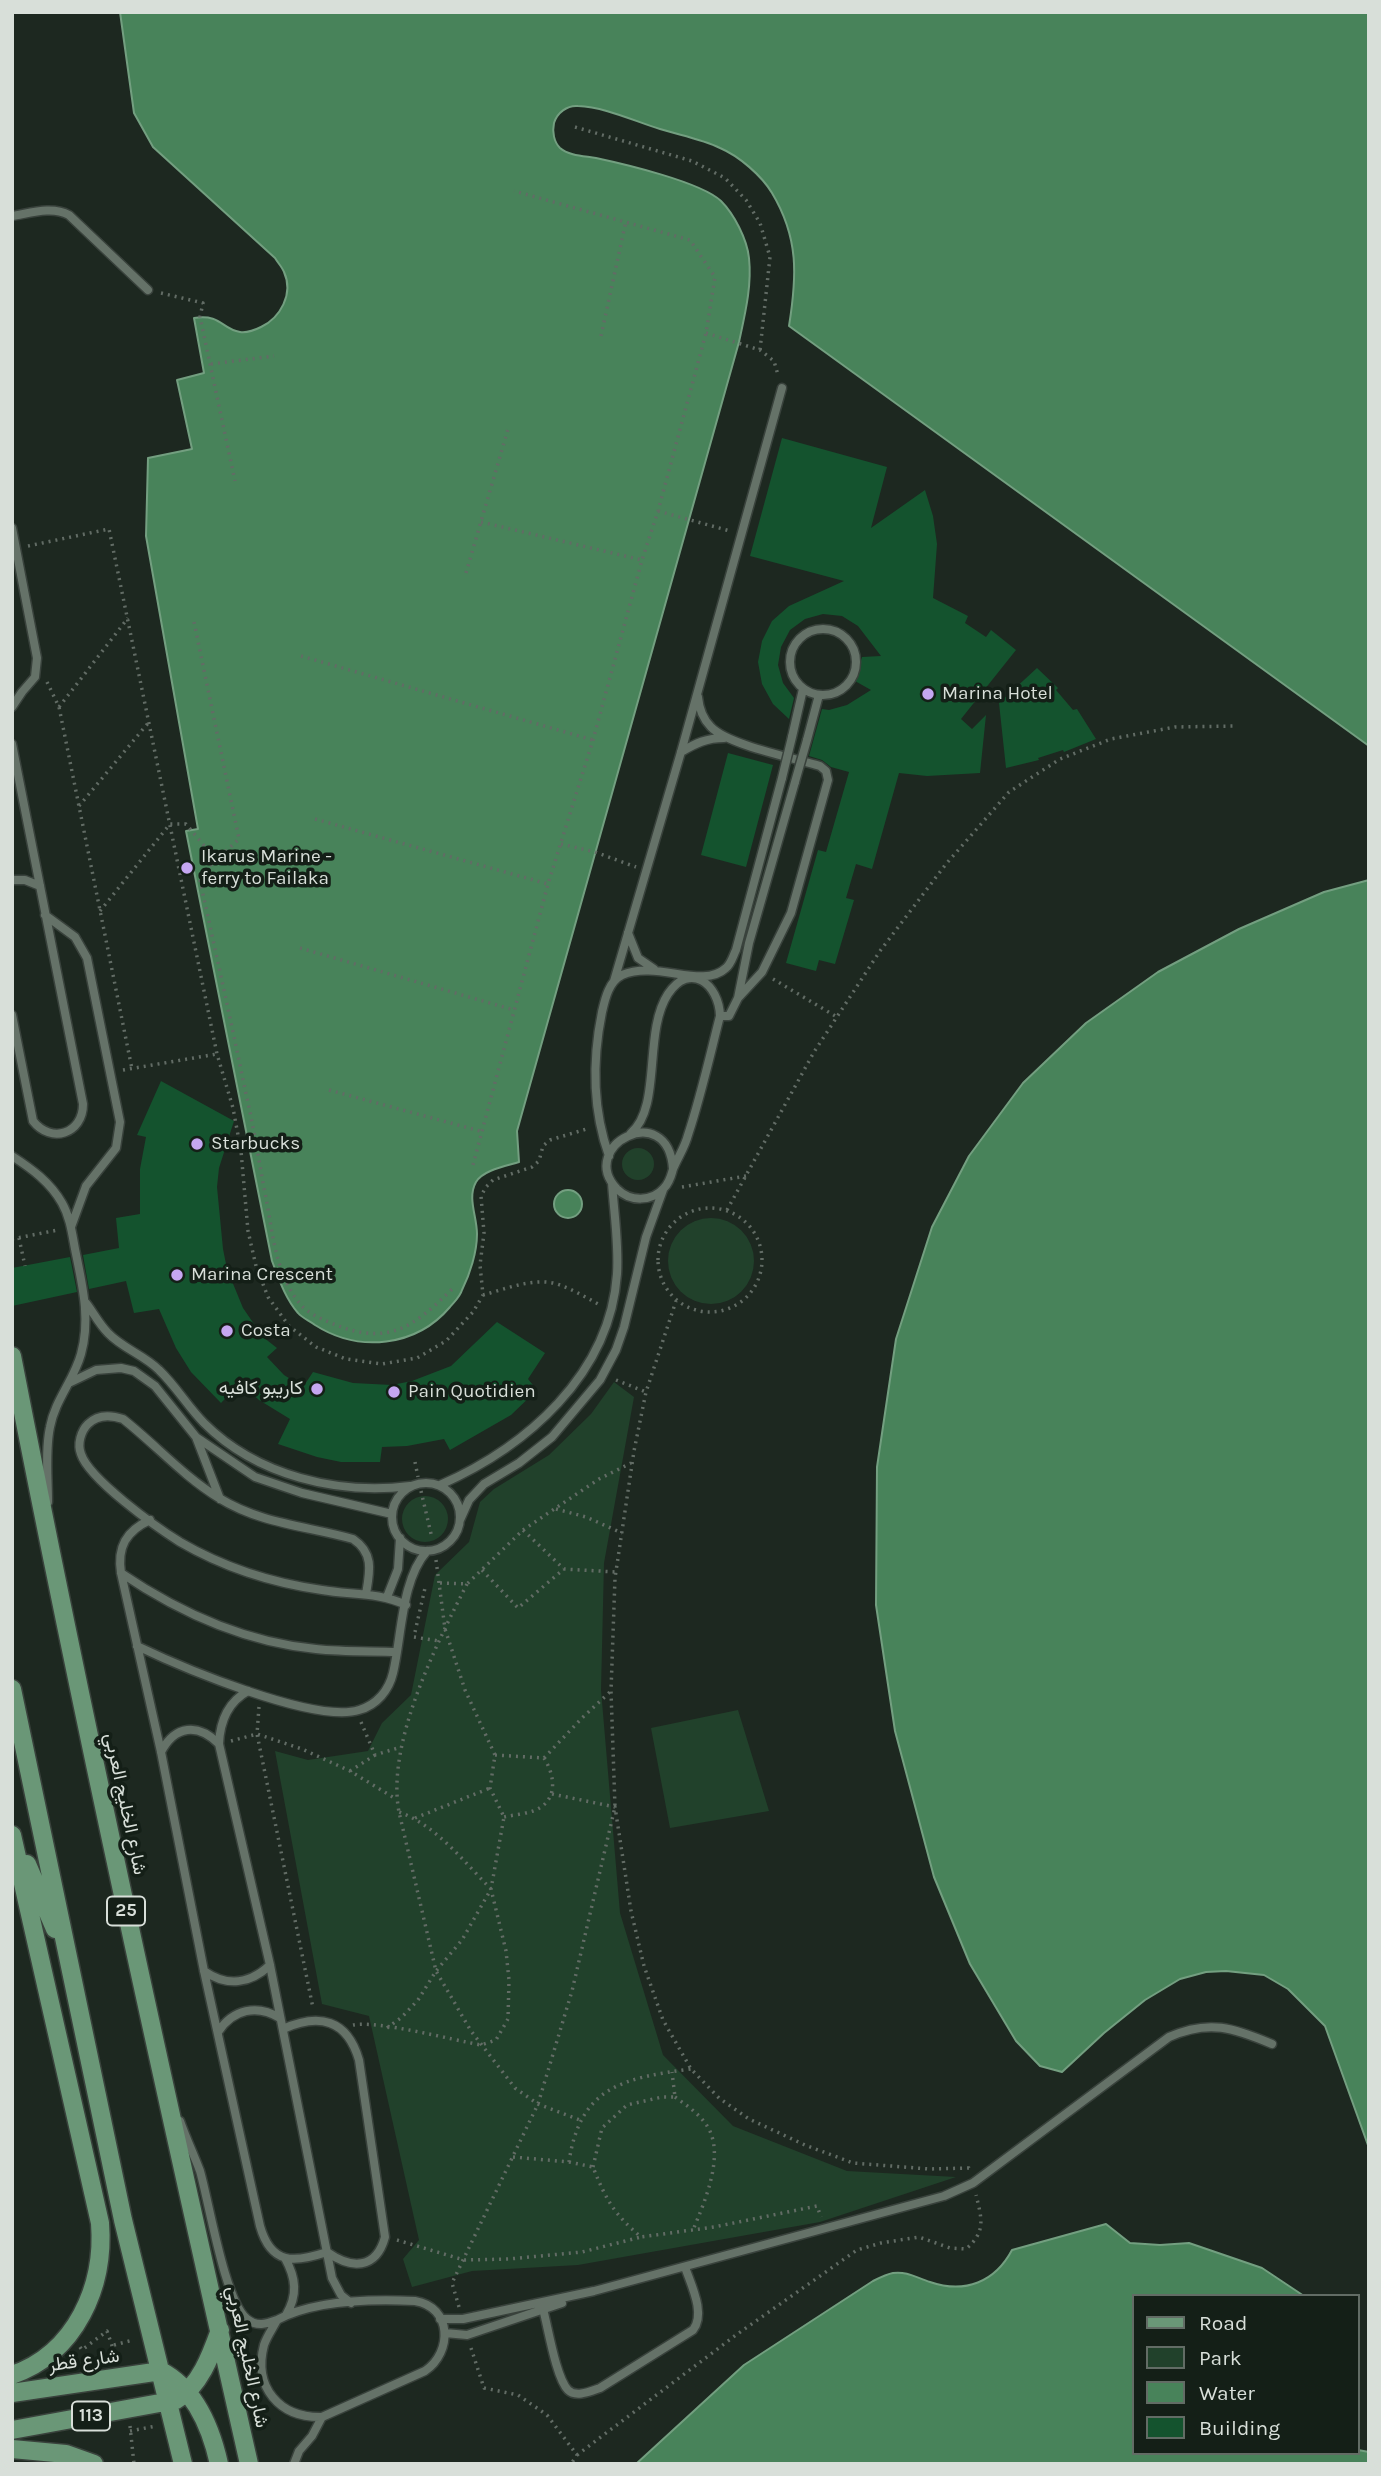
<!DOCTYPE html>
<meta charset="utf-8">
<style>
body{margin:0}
#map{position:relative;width:1381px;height:2476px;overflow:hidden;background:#1d2820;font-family:Karla,sans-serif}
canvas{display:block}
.frame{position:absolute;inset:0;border:14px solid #d8dfd9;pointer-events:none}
.legend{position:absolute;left:1132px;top:2294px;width:228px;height:161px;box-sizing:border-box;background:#141f17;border:2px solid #626c65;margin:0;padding:9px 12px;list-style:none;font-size:21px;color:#d8dfd9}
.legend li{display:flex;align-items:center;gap:14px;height:35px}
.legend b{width:35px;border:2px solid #626c65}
</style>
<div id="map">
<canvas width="1381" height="2476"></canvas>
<div class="frame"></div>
<ul class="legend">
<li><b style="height:9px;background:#6a9777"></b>Road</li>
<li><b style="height:19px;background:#21412b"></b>Park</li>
<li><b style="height:19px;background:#48835a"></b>Water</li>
<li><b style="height:19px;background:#14532e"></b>Building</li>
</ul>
</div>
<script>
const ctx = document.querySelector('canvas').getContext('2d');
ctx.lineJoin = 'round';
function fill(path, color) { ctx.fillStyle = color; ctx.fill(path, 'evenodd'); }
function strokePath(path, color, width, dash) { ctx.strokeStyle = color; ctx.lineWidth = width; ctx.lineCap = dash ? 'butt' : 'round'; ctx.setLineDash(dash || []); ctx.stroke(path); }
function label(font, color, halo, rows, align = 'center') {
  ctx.font = font + ' Karla,Vazirmatn,sans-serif'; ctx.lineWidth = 7; ctx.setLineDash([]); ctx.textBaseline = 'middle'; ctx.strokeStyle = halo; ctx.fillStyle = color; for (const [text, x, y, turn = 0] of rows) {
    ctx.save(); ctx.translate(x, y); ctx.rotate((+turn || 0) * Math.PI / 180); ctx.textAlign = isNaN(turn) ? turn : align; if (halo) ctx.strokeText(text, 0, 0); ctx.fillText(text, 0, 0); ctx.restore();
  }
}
fill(new Path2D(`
 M622 1164a16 16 0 1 1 32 0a16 16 0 1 1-32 0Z
 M668 1261a43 43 0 1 1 86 0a43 43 0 1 1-86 0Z
 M614 1382 634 1397 604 1563 601 1690 620 1913 663 2055 733 2126 847 2171 956 2177 820 2222 578 2265 472 2271 412 2287 403 2259 419 2240 369 2016 322 2004 275 1751 308 1760 368 1751 382 1723 411 1695 435 1575 469 1542 480 1502 494 1489 549 1455 591 1414Z
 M402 1519a23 23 0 1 1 46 0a23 23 0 1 1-46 0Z
 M738 1710 769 1811 670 1828 651 1728Z`), '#21412b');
const water = new Path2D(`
 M120 12H1369V746L789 326C797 276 799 238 772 193 762 176 739 156 720 148 702 139 679 135 660 129 634 121 605 107 578 106 567 105 557 113 554 123 552 132 554 142 560 148 569 156 585 156 596 158 624 164 701 182 721 201 734 214 747 239 749 258 752 286 745 314 739 342L517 1131 519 1162C506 1166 483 1170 476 1182 467 1198 477 1216 477 1234 477 1252 470 1274 462 1290 460 1297 454 1302 450 1307 416 1347 359 1353 315 1325 310 1321 302 1318 298 1313 285 1298 279 1279 272 1261L186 831 198 829 146 536 148 458 192 449 177 380 204 373 194 318C222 314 221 329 240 332 247 333 255 330 261 327 280 318 294 294 284 272 282 267 278 263 275 258L153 147 134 113Z
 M1369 880V2148L1325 2026 1288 1989 1264 1975 1226 1971 1206 1972 1180 1979 1145 2000 1104 2033 1062 2072 1040 2066 1016 2041 970 1964 934 1877 895 1731 876 1605 877 1467 896 1339 932 1227 969 1156 1023 1083 1086 1023 1158 972 1239 929 1324 892Z
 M554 1204a14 14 0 1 1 28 0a14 14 0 1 1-28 0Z
 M1106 2224 1130 2243 1160 2245 1189 2243 1262 2268 1304 2296H1134V2453H1358V2450L1369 2452V2464H636L744 2365 873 2281C879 2278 887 2274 893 2273 907 2271 917 2278 930 2282 965 2294 995 2282 1012 2250Z`);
fill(water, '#48835a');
strokePath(water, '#739f80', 2);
fill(new Path2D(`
 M782 438 887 467 871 528 925 490 933 516 937 544 933 598 968 616 965 623 986 637 991 630 1016 650 961 719 972 729 986 715 980 773 927 776 899 773 872 869 856 864 846 898 854 900 835 964 819 960 816 971 786 963 818 850 826 852 849 772 831 767 822 760 809 756 822 709 829 710 847 705 871 690 855 681 862 657 881 656 858 626 842 616 823 614 805 619 790 630 781 647 778 665 783 683 794 698 789 719 773 704 762 684 758 662 762 641 772 621 789 606 844 581 750 556Z
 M1037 668 1058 688 1056 690 1073 710 1077 709 1096 739 1064 752 1063 750 1038 758 1039 760 1006 768 999 703Z
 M728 753 773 765 746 867 701 855Z
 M161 1081 234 1121 219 1168 217 1187 223 1249 227 1269 243 1308 263 1337 277 1348 267 1357 284 1375 303 1387 313 1372 353 1383 392 1385 412 1381 451 1366 497 1322 545 1353 528 1379 537 1390 511 1415 450 1450 444 1439 407 1446 382 1447 380 1462H341L317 1457 278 1444 290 1419 259 1400 240 1383 221 1403 191 1372 176 1348 159 1309 134 1313 126 1281 89 1289 83 1255 119 1248 116 1218 140 1214V1169L146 1137 137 1135Z
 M70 1257 77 1292 12 1306V1268Z`), '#14532e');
const lane = new Path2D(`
 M12 216C31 213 52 206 69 215L148 290
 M12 528 37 658 35 677 22 692 12 707
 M790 662a33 33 0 1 1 66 0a33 33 0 1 1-66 0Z
 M698 697C699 708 703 719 711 727 728 745 794 758 820 766L826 771 828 780 791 913 762 972 738 998
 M792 737 803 689
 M807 740 819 695
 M12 744 83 1104C83 1134 51 1144 33 1121L12 1015
 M681 752C696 743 707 738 724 738
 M12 880H25L40 886
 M45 915 75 937 87 958 120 1122 116 1148 86 1186 71 1227
 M628 933 638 958 654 969
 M614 981 681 752 782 388
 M720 1016H729L738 998 749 943 795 782
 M631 1133C662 1107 643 1032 668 994 690 961 719 984 720 1016 710 1055 701 1096 688 1135 685 1147 678 1157 673 1169 671 1176 670 1182 664 1188 652 1202 630 1202 617 1189 576 1146 668 1098 673 1169
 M12 1156C32 1169 50 1182 62 1203 70 1217 72 1233 75 1249 82 1284 91 1318 81 1354 74 1380 55 1400 50 1427 45 1451 48 1478 48 1502
 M609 1156C592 1108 592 1061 602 1012 605 999 609 981 622 975 658 960 702 990 726 968 731 964 733 956 736 950L782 778
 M86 1303C93 1312 99 1324 108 1333 122 1348 144 1355 159 1370 176 1386 188 1407 204 1423 257 1476 338 1495 410 1486
 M71 1382 96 1370 121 1368 134 1371 155 1386 196 1437 255 1477 302 1493 392 1514
 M196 1437 220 1499
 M392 1517a34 34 0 1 1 68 0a34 34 0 1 1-68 0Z
 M440 1485C526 1447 610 1375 617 1274 619 1244 614 1213 612 1183
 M150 1520C126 1531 117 1547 121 1573L161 1752 204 1971 260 2226C271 2265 294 2263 327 2252
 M460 1520 469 1500 484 1484 519 1463 552 1437 600 1380 616 1350 624 1327 646 1237 663 1190
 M121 1573C180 1613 244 1642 316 1649 343 1652 370 1651 397 1652
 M366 1594C370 1571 374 1553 353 1539 307 1526 261 1524 219 1498 183 1476 156 1445 123 1419 111 1415 98 1414 88 1424 81 1431 77 1444 81 1454 89 1479 156 1527 180 1542 223 1567 273 1583 322 1590 350 1595 379 1592 406 1605
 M387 1597 398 1569 400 1538
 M137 1646C181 1667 315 1724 359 1710 377 1705 389 1690 393 1673 402 1636 401 1580 427 1551
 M248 1691C228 1702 220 1721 219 1744L270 1965 332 2278 341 2295 351 2303
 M161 1752C175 1725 198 1723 219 1744
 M204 1971C227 1987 250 1984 270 1965
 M283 2029C319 2013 347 2019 359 2060L385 2237C376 2270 351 2269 327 2252
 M218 2032C233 2009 257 2004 280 2018
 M180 2121C186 2138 194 2155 200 2171 209 2202 225 2302 247 2319 257 2327 266 2324 277 2320
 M285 2258C296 2278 298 2295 286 2315
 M543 2309C548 2327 556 2378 568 2390 576 2398 591 2391 600 2388L693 2330C706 2314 691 2285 685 2267
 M440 2319H463L594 2291 944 2196 973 2183 1169 2037C1209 2019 1234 2028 1272 2044
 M445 2333 467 2335 562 2303
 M294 2464 299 2451 312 2436 322 2417 425 2371C453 2352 452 2307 415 2301 373 2299 314 2300 277 2320 273 2328 267 2336 264 2345 253 2387 279 2418 322 2417`);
const primary = new Path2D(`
 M12 1356C84 1727 166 2096 249 2464
 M12 1689 123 2220 183 2464
 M12 1835 100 2223C105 2286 76 2353 12 2375
 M27 1864 55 1929
 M161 2371C195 2389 211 2428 219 2464
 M12 2393 161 2371
 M12 2430 176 2400C200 2386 211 2355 220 2330
 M12 2449 66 2454 94 2464`);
strokePath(lane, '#39423c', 11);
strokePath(primary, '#39423c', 21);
strokePath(new Path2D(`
 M575 127 692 161 725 178 746 200 760 223 770 257 760 350
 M161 293 203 303 200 317 235 481
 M706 333 760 350 774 361 778 375
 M601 336 626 221
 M211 364 274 356
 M658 511 730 531
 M481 522 642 560
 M28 546 109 529 217 1054 233 1108 241 1151 248 1231 256 1266 268 1297 289 1326 316 1347 346 1359 382 1364 417 1358 446 1341 473 1312 483 1295 480 1265 484 1233 481 1196 486 1187 493 1180 532 1167 539 1161 543 1146 550 1140 590 1128
 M466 573 508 429
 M194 622 239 839 199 876C215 949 231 1021 246 1094 254 1128 259 1163 266 1198 273 1234 276 1279 303 1307 311 1315 326 1321 336 1325 389 1346 415 1326 452 1289
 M301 656 593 740
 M47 682 59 707 132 1069
 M59 707 128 618
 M79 806 149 722
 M315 819 548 884
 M561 844 595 852 636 867
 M100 911 170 824H186L216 860
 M300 948 514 1010
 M773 979 837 1017
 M123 1070 217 1054
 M329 1090 480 1131
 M473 1165 548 884 593 740 642 560 658 511 706 333 715 277 690 240 514 191
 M682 1187 746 1176
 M658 1260a52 52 0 1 1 104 0a52 52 0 1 1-104 0Z
 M727 1210 814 1052 880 951 946 864 1009 792 1060 759 1111 739 1175 727 1234 726
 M19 1238 25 1266
 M12 1239 58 1230
 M483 1295C506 1289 536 1276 560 1285 574 1290 587 1298 600 1305
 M616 1380 646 1392
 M415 1462 418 1477
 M421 1491 432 1538
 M556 1509 586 1517 622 1533
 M523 1530 599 1479 631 1463
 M482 1570 518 1608 564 1569
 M440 1583 467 1584 523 1530 564 1569 616 1572
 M467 1584C436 1645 386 1744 399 1812L436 1971 471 2031 515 2088 538 2104 580 2120
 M415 1632 425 1588
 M414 1637 439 1641
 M259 1707 257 1734 313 2008
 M361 1722 375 1755 401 1747
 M231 1741 257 1734 302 1749 350 1771 396 1799
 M495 1755 544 1758C556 1777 558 1802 533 1811 524 1814 513 1815 504 1817
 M544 1758 582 1718 611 1691
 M350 1771 375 1755
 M552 1794 615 1807 631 1911 644 1966 663 2020 691 2069 719 2098 749 2119 805 2145 853 2163 929 2169 969 2168 970 2170
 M415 1818 490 1788
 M353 2025C377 2020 453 2040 481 2045L496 2040 508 2019 509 1980 506 1951 491 1889 504 1817 490 1788 495 1755 465 1690 445 1629 436 1560
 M387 2028 402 2017 418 2000 436 1971 462 1940 491 1889C464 1862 436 1825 399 1812
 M675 2097C686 2105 697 2112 705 2123 727 2151 705 2201 693 2230
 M513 2157 569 2162C580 2086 624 2078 691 2069
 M569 2162 593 2167C606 2200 614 2214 641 2237L714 2227 817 2206 821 2217
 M593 2167 602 2128 627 2105 662 2097H675L672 2072
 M397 2240 464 2260 509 2259 582 2252 641 2237
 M459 2307 452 2283 538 2104 572 1991 615 1807 611 1691 615 1578 634 1451 646 1392 676 1301
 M114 2345 133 2340
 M80 2347 82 2350 107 2331 117 2360
 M471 2348 484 2388 518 2395 547 2415 577 2455 571 2464
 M130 2426 134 2464
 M130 2431 156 2426
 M577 2455 736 2335 857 2250 881 2243 919 2237 950 2248 966 2249C986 2232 982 2219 976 2195`), '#626c65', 3.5, [2, 5]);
strokePath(lane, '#657268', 8);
strokePath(primary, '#6a9777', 18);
const laneBridge = new Path2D(`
 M782 778 792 737
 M795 782 807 740`);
strokePath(laneBridge, '#39423c', 11, []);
strokePath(laneBridge, '#657268', 8);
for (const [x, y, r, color] of [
 [928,694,7,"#c5a7f1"],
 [187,868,7,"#c5a7f1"],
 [197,1144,7,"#c5a7f1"],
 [177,1275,7,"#c5a7f1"],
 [227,1331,7,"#c5a7f1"],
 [317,1389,7,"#c5a7f1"],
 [394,1392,7,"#c5a7f1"]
]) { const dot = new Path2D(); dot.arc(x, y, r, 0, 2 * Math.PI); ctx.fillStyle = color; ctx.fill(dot); strokePath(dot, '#141f17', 2.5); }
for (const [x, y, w] of [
 [126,1911,38],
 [91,2416,38]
]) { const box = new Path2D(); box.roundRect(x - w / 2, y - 14.5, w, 29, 5); ctx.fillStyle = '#141f17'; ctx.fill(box); strokePath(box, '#d8dfd9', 2); }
label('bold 18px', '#d8dfd9', null, [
 ["25",126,1911],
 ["113",91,2416]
]);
label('19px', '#d8dfd9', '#141f17', [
 ["Marina Hotel",942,694],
 ["Ikarus Marine -",201,857],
 ["ferry to Failaka",201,879],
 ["Starbucks",211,1144],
 ["Marina Crescent",191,1275],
 ["Costa",241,1331],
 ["كاريبو كافيه",303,1389,"right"],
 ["Pain Quotidien",408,1392]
], 'left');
label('19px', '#d8dfd9', '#141f17', [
 ["شارع الخليج العربي",125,1804,78],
 ["شارع الخليج العربي",247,2357,78],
 ["شارع قطر",84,2361,-8]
]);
</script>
